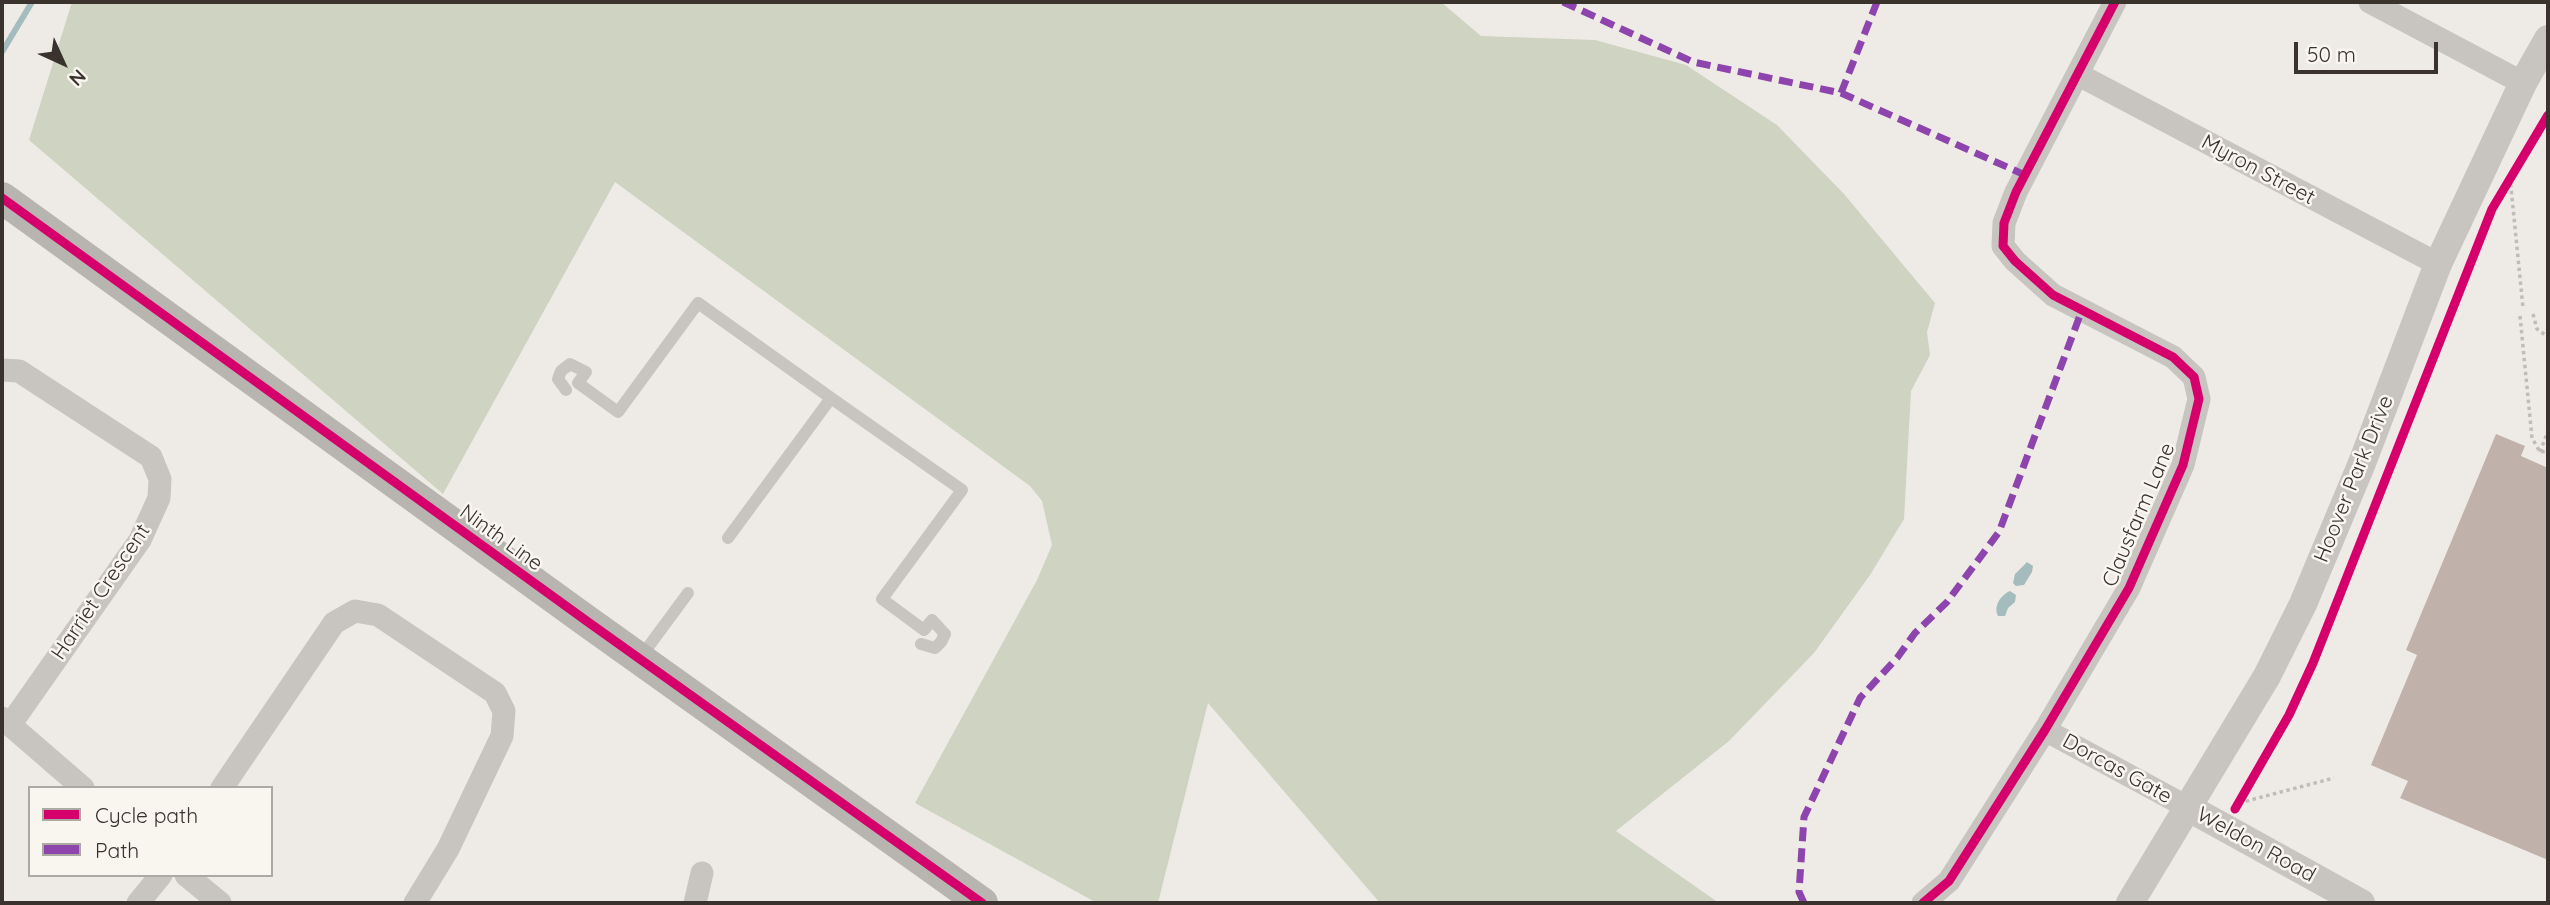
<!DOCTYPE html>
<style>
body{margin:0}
#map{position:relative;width:2550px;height:905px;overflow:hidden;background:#eeebe6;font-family:Quicksand,sans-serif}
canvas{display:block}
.frame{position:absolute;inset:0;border:4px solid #39322d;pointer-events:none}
.legend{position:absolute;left:28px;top:786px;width:245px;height:91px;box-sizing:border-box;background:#f9f6f0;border:2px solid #aca8a2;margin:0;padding:9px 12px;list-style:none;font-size:21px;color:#39322d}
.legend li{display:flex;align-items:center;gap:14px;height:35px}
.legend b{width:35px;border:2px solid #aca8a2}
.north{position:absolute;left:28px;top:28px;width:70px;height:70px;-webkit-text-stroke:5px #f9f6f0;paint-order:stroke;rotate:135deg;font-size:19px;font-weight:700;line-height:28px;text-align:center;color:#39322d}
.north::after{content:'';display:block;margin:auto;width:24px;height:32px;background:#39322d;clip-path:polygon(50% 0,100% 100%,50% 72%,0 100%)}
.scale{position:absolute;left:2294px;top:42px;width:144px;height:32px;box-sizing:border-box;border:4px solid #39322d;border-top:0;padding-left:9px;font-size:21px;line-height:24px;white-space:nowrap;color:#39322d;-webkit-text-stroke:5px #f9f6f0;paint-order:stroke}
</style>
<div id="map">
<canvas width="2550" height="905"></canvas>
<div class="frame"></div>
<ul class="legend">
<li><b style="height:9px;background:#d6006c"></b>Cycle path</li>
<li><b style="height:9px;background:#8e44ad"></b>Path</li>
</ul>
<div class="north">N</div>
<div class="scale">50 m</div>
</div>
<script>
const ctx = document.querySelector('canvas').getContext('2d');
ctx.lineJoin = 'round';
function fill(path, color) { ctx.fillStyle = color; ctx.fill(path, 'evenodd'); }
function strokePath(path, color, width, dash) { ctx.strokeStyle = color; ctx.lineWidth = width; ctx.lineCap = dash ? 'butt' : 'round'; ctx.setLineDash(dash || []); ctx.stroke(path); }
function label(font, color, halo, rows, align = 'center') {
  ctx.font = font + ' Quicksand,sans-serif'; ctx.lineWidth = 5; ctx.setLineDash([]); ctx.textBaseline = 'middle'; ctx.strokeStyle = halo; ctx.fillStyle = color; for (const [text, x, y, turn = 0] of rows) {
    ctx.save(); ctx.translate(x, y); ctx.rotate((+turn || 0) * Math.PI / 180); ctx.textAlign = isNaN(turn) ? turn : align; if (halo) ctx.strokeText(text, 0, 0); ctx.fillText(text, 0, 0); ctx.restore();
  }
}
fill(new Path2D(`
 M72 2H1441L1481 36 1595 40 1686 65 1777 125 1844 194 1935 303 1927 332 1930 355 1911 391 1904 519 1870 575 1814 653 1729 741 1616 831 1719 903H1380L1208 703 1158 903H1097L915 803 1037 580 1052 545 1042 501 1030 486 615 182 443 494 29 140Z`), '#cfd3c2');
fill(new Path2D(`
 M2027 562 2033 566 2032 572 2024 585 2016 586 2013 583 2015 574Z
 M2010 591 2016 595 2015 602 2008 608 2005 616H1998C1993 606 2001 595 2010 591Z`), '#a4bcbd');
strokePath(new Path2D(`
 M2 52 32 2`), '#a4bcbd', 6);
fill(new Path2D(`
 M2496 434 2525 446 2521 456 2548 468V860L2400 798 2408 781 2371 765 2417 655 2406 650Z`), '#c0b2aa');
strokePath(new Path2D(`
 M2510 177 2523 308
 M2533 314 2537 329 2548 337
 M2520 316 2532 438 2540 452 2548 451
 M2540 452 2548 431
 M2239 803 2334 778`), '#c1bcb7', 3.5, [3.5, 3.5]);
strokePath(new Path2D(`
 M566 390 558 379 561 371 570 364 586 372 578 383 618 412 698 303 831 398 728 538
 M831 398 962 490 882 599 924 630 932 620 945 634 941 642 935 648 921 644
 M640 658 688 593`), '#c8c4bf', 12);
strokePath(new Path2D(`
 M2370 2 2523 83
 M2079 75 2438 264
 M2 370 19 371 151 457 160 479 159 498 140 540 10 725
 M2 718 83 788
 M2045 730 2189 808
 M222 788 334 623 355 611 378 615 495 693 504 711 502 736 448 849 415 903
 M186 875 220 903
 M138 903 161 875
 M695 903 702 873
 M1923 903 1949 881 2045 730 2129 588 2183 465 2199 399 2194 377 2173 357 2053 295 2015 261 2003 246 2004 223 2016 192 2115 2`), '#c8c4bf', 23);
strokePath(new Path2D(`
 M2189 808 2361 903
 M2130 903 2267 676 2303 604 2362 463 2438 264 2523 83 2548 39`), '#c8c4bf', 28);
strokePath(new Path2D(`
 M2 198 588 622 982 903`), '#b8b4af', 32);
strokePath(new Path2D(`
 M1563 2 1693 62 1841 93 2025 175
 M1841 93 1877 2
 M1804 903 1799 892 1804 817 1860 698 1897 658 1915 633 1947 602 1999 532 2082 310`), '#8e44ad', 7, [14, 7]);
strokePath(new Path2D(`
 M2 198 588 622 982 903
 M2235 809 2289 715 2313 663 2492 209 2548 115
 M1923 903 1949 881 2045 730 2129 588 2183 465 2199 399 2194 377 2173 357 2053 295 2015 261 2003 246 2004 223 2016 192 2115 2`), '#d6006c', 9);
label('21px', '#39322d', '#f9f6f0', [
 ["Myron Street",2258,170,28],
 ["Hoover Park Drive",2354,479,-68],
 ["Clausfarm Lane",2139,515,-67],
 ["Ninth Line",501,538,36],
 ["Harriet Crescent",101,592,-56],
 ["Dorcas Gate",2117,769,29],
 ["Weldon Road",2256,845,29]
]);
</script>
